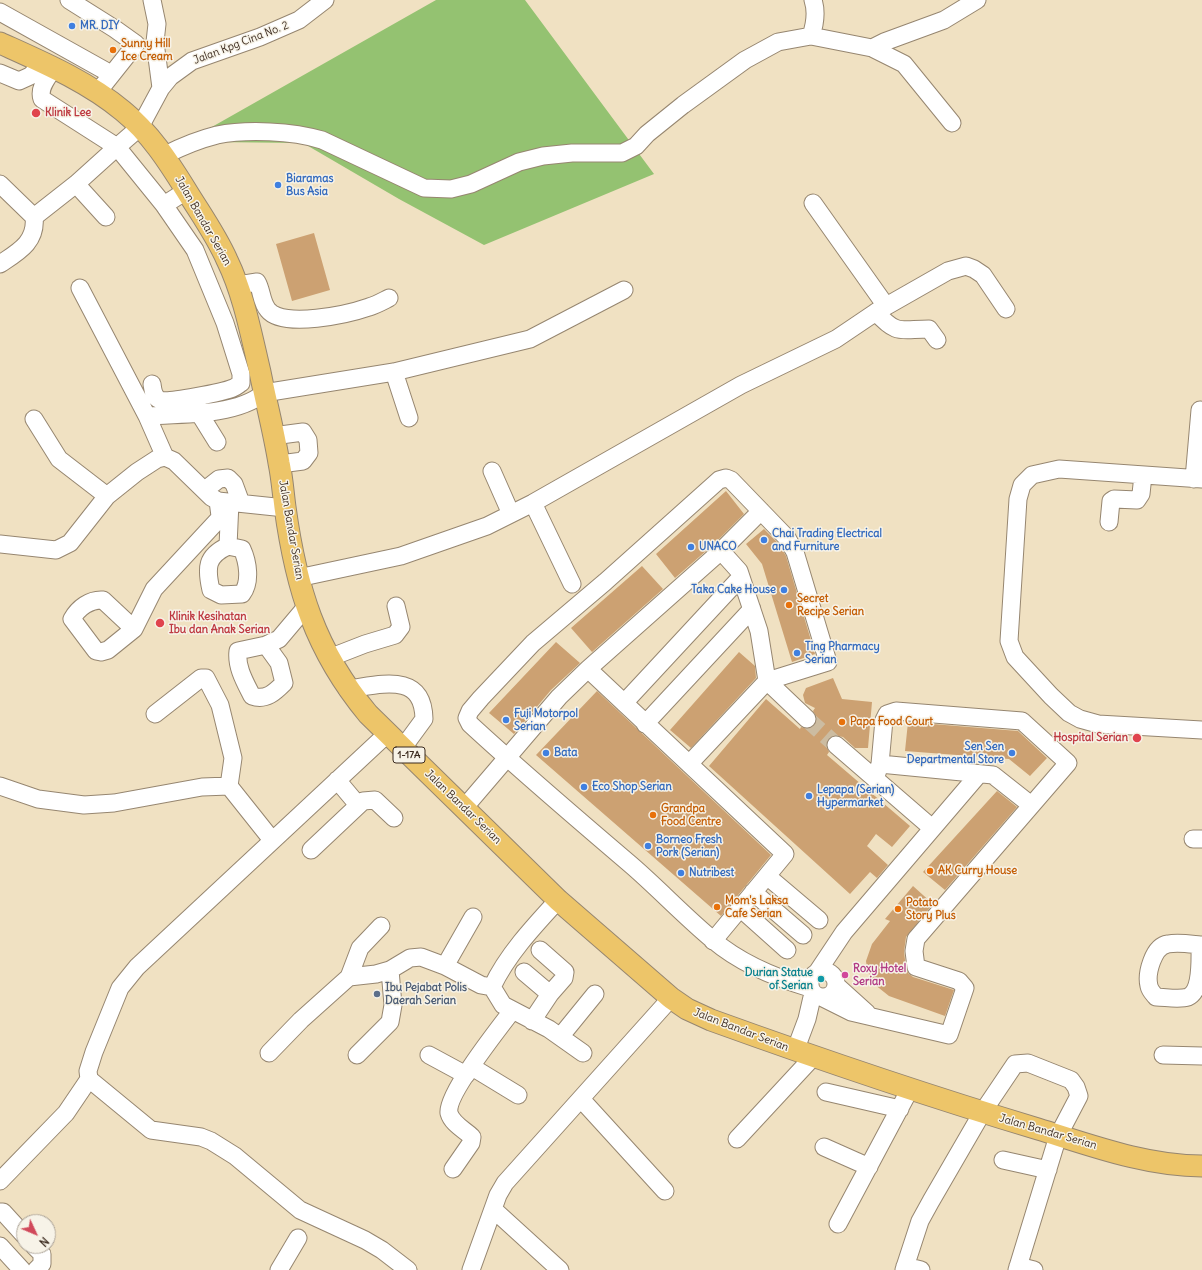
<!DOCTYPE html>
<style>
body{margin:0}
#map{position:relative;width:1202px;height:1270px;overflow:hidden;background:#f0e1c2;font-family:Delius,sans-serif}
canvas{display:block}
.north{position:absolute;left:16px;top:1214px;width:40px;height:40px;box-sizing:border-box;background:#f7f3e8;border:1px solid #aca397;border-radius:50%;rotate:134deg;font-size:11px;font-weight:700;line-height:16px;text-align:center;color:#3b2a1e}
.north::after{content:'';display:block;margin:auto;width:14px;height:18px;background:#d1495b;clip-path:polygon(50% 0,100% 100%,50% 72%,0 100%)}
</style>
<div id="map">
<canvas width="1202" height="1270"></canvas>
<div class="north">N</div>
</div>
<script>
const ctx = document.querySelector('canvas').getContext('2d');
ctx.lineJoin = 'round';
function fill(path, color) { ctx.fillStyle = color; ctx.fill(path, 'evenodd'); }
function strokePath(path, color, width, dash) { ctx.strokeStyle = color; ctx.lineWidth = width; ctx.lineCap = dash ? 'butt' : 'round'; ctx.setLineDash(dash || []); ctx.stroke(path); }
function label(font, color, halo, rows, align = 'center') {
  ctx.font = font + ' Delius,sans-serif'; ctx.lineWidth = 3; ctx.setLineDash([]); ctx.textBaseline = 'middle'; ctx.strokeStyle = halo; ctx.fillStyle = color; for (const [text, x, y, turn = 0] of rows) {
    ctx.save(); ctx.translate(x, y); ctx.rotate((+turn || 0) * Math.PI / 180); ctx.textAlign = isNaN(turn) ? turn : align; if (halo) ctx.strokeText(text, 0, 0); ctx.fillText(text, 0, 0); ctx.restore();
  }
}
fill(new Path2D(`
 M436 0H525L654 174 484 245 399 199 303 143 211 142 203 132Z`), '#94c271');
fill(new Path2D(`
 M314 233 330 290 292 301 276 244Z
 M726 491 744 514 714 544 675 578 656 554Z
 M764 529 779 544 786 556 815 654 792 662 762 564 746 544Z
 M642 566 663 589 592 652 571 628Z
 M556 642 580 663 551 690 514 734 489 713Z
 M739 652 755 666 756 678 691 748 670 730Z
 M833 678 842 699 872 702 868 748H855L843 737 833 735 826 743 829 752 827 755 910 826 892 847 876 834 867 846 888 865 877 878 870 872 850 894 709 766 766 699 800 729 801 727 809 729 814 726 817 721 816 716 813 711 815 708 805 703 803 695 806 688Z
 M597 691 771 855 721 916 536 755Z
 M908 722 1018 731 1047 758 1030 776 1009 759 905 751Z
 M997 791 1017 807 945 890 923 872Z
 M913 886 933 904 906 937 904 952 906 968 908 973 913 977 954 990 945 1016 889 996 874 984 867 969 866 961 872 944 890 921 885 919Z`), '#cca172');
strokePath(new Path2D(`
 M807 719 836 745`), '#ccbca1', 17, [17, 8]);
const minor = new Path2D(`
 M69 0 115 29 136 44 97 93
 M0 12 111 74
 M811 36C815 24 817 12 813 0
 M872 48 904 64 952 123
 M54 68C48 77 38 88 42 99L117 147 140 127 161 88 155 42 157 24 152 0
 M0 73 19 81 30 76 44 63
 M161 88 170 77 192 61 260 37 299 20 325 0
 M165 155C179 148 201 139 217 135 247 129 292 131 322 140L424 188 451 189 471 184 519 162 543 156 572 153H622L636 146 647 134 683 105 745 60 778 42 811 36 872 48 884 42 944 20 977 0
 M0 184 34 217C37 242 18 252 0 264
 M76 184 106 217
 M813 203 886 306
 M164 205 186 191
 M34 217 76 184 117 147 164 205 195 250 225 323 241 374V383C238 385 236 387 233 388 224 392 168 403 160 400 153 397 153 390 152 384
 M238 285 257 282C262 290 261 302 268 310 283 329 349 314 369 307 376 305 383 301 389 298
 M80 288 147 416 165 457
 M876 312C897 336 901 329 929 329L937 340
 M394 372 409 418
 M197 404 199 413 217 442
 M147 416C182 414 236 416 264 393L394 372 530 339 624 290
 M34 419 59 459 107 496
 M273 436 303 432 308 440 309 453 303 461 280 464
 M492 471 511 514
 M1194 479 1200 410
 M1202 479 1059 469 1032 475 1022 485 1018 499 1009 641 1015 657 1051 696 1069 713 1080 719 1098 724 1202 730
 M205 490 219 479 228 478 234 484 241 503
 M533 503 572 584
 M1109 522 1111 501 1114 499 1137 500 1141 494 1143 475
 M0 544 56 550 70 543 107 496 137 472 157 459 165 457 174 461 211 497 218 501 285 508
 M228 546 242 549C248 562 251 582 242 594L221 595 211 590C206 568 206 556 228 546Z
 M228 546 230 502
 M721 551 761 511
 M298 578 401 556 487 526 533 503 741 385 836 339 876 312 948 271 966 266 974 269 983 275 1006 309
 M134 629 103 600C90 599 78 608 72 619L96 651 101 652 108 650 134 629 154 589 218 520 220 516 218 501
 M266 645 279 663 284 683C275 692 266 701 252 696 245 682 236 667 238 651L266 645 279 639 306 607
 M329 658 365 644 395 635 401 627 396 606
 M588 669 785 854 713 941
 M347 689C380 685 423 671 424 719L402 749
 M624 703 741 577
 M155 714 201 678H206L220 705 233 758 229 786
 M807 719 767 681 828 662 795 552 787 538 731 480 726 478 719 480 605 582 533 643 481 698 470 711 467 718 470 724C522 772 576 818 630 864 658 888 684 916 713 940 740 963 776 978 810 988
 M645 724 752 609
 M387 734 137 967 120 988 94 1052 88 1071 89 1079 151 1130 201 1137 211 1141 235 1156 300 1210 365 1240 382 1250 408 1270
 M836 745 932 828
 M880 764 993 775 1031 805
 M337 780 358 805
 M0 786 38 799 84 805 114 803 202 787 229 786 272 840
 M464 808 559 697 588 669 721 551 739 571 759 631 767 681 689 764
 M1193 839H1202
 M311 850 363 801 375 800 394 818
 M767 876 819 920
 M753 892 803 935
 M740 908 787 950
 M1200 945C1200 959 1202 991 1188 997 1179 1000 1165 997 1156 997 1153 993 1150 991 1149 986 1146 974 1153 946 1168 944 1178 942 1190 944 1200 945H1202
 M540 950 565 972 564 978 550 994
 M445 966 473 917
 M810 984a13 13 0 1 1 26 0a13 13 0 1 1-26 0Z
 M818 971 844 932 979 774
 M524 972 550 994 532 1021
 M349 977 360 948 381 926
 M836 985 867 1013
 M492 987 503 1005 549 1029 583 1053
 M823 998 851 1012 949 1035 965 988 959 981 916 967 914 951 916 939 1068 763 1022 721 896 711 887 714 884 720 880 764 875 779
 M560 1037 595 994
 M795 1051 807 1019 813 993
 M269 1053 301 1020 349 977 376 974 390 970 410 958 421 957 445 966 481 985 492 987C507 955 534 926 558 900
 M357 1055 390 1022 393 1005 390 970
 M429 1055 466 1075
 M1163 1055 1202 1056
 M472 1067 518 1095
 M826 1092 900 1109
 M581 1099 665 1191
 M737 1139 814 1056
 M824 1147 869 1167
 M1003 1160 1048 1170
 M453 1169 471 1143 472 1137C465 1130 452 1124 449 1113 446 1095 499 1028 512 1011
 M0 1181 66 1113 89 1079
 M493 1209 560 1270
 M0 1212H3L24 1235
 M838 1224 910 1089
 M0 1246 22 1270
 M34 1246 42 1254V1264L36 1270
 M905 1266 921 1270
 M1018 1266 1034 1270
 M279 1270 298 1238
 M471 1270 498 1195 505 1183 671 998
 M904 1270 920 1221 931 1201 982 1113 1015 1064 1028 1063 1071 1080 1076 1087 1079 1096 1058 1136 1017 1270`);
const major = new Path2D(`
 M0 43C42 62 87 81 123 111 150 133 168 161 186 190 200 213 216 235 227 260 244 295 251 334 260 372 266 402 274 432 279 463 282 477 283 492 285 507 296 588 315 650 368 714L558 900 671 998 687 1009 711 1020C819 1059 928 1096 1038 1129 1090 1145 1146 1166 1202 1166`);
strokePath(minor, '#968670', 19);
strokePath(major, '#968670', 23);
strokePath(minor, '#fff', 17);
strokePath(major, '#edc569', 21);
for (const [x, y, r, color] of [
 [72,26,4,"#3f7fe0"],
 [113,50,4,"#e8710a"],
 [36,113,5,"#e0444e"],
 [278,185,4,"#3f7fe0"],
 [764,540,4,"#3f7fe0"],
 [691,547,4,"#3f7fe0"],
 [784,590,4,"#3f7fe0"],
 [789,605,4,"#e8710a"],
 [160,623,5,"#e0444e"],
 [797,653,4,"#3f7fe0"],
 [506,720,4,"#3f7fe0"],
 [842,722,4,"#e8710a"],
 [1137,738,5,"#e0444e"],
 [546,753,4,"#3f7fe0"],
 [1012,753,4,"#3f7fe0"],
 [584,787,4,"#3f7fe0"],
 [809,796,4,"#3f7fe0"],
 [653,815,4,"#e8710a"],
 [648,846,4,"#3f7fe0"],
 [930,871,4,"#e8710a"],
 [681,873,4,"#3f7fe0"],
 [717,907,4,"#e8710a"],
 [898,909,4,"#e8710a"],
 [845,975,4,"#d1479c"],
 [821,979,4,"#0f9aa8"],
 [377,994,4,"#5c6f8a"]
]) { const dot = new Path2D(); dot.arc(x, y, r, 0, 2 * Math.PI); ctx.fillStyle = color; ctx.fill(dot); strokePath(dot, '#f7f3e8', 1.5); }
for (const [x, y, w] of [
 [409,755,32]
]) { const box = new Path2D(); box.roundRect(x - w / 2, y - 8, w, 16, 3); ctx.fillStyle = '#f7f3e8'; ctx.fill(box); strokePath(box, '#3b2a1e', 1); }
label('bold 10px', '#3b2a1e', null, [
 ["1-17A",409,755]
]);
label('bold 11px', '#366cbe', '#f7f3e8', [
 ["MR. DIY",80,26],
 ["Biaramas",286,179],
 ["Bus Asia",286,192],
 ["Chai Trading Electrical",772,534],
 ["and Furniture",772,547],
 ["UNACO",699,547],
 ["Taka Cake House",776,590,"right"],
 ["Ting Pharmacy",805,647],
 ["Serian",805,660],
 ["Fuji Motorpol",514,714],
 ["Serian",514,727],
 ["Sen Sen",1004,747,"right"],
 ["Departmental Store",1004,760,"right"],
 ["Bata",554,753],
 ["Eco Shop Serian",592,787],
 ["Lepapa (Serian)",817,790],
 ["Hypermarket",817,803],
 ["Borneo Fresh",656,840],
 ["Pork (Serian)",656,853],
 ["Nutribest",689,873]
], 'left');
label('11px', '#3b2a1e', '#f7f3e8', [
 ["Jalan Kpg Cina No. 2",241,43,-21],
 ["Jalan Bandar Serian",203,221,60],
 ["Jalan Bandar Serian",291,530,80],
 ["Jalan Bandar Serian",463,807,44],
 ["Jalan Bandar Serian",741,1030,21],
 ["Jalan Bandar Serian",1048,1132,16]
]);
label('bold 11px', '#c56008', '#f7f3e8', [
 ["Sunny Hill",121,44],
 ["Ice Cream",121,57],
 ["Secret",797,599],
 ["Recipe Serian",797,612],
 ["Papa Food Court",850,722],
 ["Grandpa",661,809],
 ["Food Centre",661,822],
 ["AK Curry House",938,871],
 ["Mom's Laksa",725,901],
 ["Cafe Serian",725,914],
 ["Potato",906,903],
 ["Story Plus",906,916]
], 'left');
label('bold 11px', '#be3a42', '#f7f3e8', [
 ["Klinik Lee",45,113],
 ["Klinik Kesihatan",169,617],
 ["Ibu dan Anak Serian",169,630],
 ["Hospital Serian",1128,738,"right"]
], 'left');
label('bold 11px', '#b23c85', '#f7f3e8', [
 ["Roxy Hotel",853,969],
 ["Serian",853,982]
], 'left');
label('bold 11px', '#0d838f', '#f7f3e8', [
 ["Durian Statue",813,973],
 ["of Serian",813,986]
], 'right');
label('bold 11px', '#4e5e75', '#f7f3e8', [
 ["Ibu Pejabat Polis",385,988],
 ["Daerah Serian",385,1001]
], 'left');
</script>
